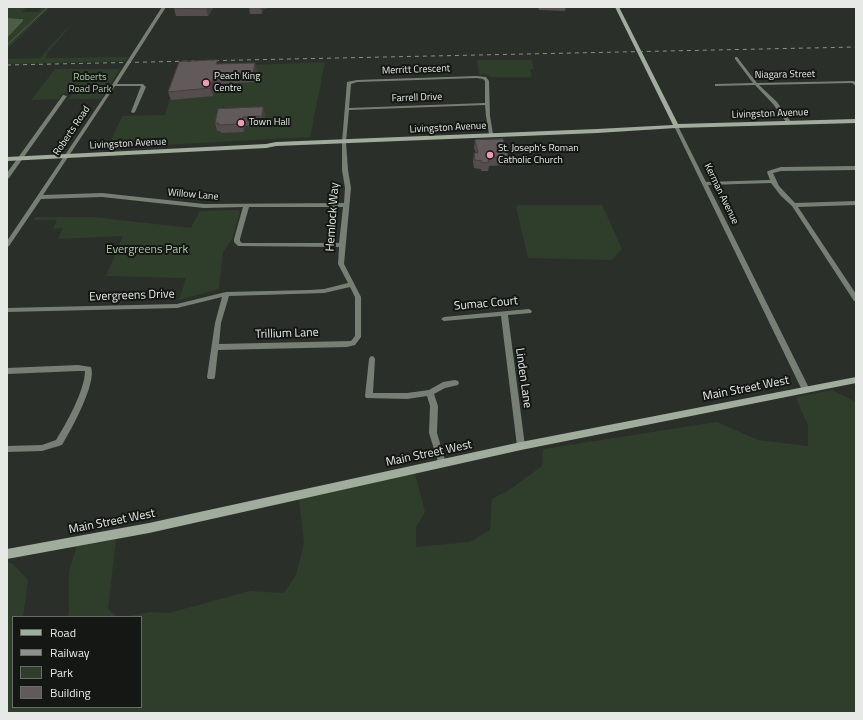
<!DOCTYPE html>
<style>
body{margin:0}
#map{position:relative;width:863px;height:720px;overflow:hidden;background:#2b2f29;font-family:"Titillium Web",sans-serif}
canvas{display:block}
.frame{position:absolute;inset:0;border:8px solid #e6e9e5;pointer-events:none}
.legend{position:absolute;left:12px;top:616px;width:130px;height:92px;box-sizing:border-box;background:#141714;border:1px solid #686b68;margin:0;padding:5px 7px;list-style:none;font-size:12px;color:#e6e9e5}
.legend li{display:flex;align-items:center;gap:8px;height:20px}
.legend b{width:20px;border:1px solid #686b68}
</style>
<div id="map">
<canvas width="863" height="720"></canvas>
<div class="frame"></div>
<ul class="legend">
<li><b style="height:5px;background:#a0ad9c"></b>Road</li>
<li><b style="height:5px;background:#8d908b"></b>Railway</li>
<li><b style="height:11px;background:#2f3e2a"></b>Park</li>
<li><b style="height:11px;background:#62595b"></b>Building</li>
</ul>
</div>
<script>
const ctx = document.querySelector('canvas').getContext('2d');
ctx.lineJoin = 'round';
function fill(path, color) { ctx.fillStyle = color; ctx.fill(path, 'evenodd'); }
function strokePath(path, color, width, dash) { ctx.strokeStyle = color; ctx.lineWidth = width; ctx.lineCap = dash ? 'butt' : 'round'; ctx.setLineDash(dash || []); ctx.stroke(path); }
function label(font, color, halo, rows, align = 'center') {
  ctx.font = font + ' "Titillium Web",sans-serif'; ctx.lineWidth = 4; ctx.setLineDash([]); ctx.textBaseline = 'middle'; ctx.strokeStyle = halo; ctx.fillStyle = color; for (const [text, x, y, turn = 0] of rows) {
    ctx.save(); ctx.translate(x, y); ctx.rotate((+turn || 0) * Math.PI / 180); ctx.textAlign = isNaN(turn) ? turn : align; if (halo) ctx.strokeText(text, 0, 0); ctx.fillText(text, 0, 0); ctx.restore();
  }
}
fill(new Path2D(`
 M7 7H27L22 12H38L43 7H50L7 49V38L23 21 20 18H7Z
 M66 29H68L47 53 46 58 128 57 125 61 7 64V59L40 58Z
 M477 60H532L534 69H530L532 77H492L484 74H479Z
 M325 62 310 137 108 148 122 116 165 115 179 68Z
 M55 69H120L101 99H68L73 94 66 93 60 95 59 99 31 100Z
 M519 205H602L622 249 612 260 528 258 516 207Z
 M238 210 240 212 232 239 223 252 219 289 179 300 186 278 106 276 123 236 58 239 63 228 53 229 57 220H33L36 217H93L191 228 200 211Z
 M832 390 856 402V713H7V562L13 564 28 580 23 617H13V707H141V617H123L150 612 169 613 250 591 284 593 296 575 304 543 299 499 395 476 415 474 425 512 416 527V547L470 542 490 530 492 499 509 490 542 466 543 449 717 422 758 440 808 446V426L796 397Z
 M116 539 108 609 117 617H67L69 612V571L77 545Z`), '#2f3e2a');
fill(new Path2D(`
 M7 18 23 19V21L7 38Z`), '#4d5e47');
strokePath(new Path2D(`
 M7 45 48 7`), '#4d5e47', 1);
fill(new Path2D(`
 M162 7H166L117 84H143L146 87 135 112 133 113 131 112 141 86H115L43 195 102 193 204 204 344 203 345 188 342 170V142L347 82 357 80 477 76 486 77 489 81 490 116 493 134 491 135 489 134 486 116 485 105 349 110 346 142 348 170 351 188 344 264 361 297V337L355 345 347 347 218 350 215 377 214 379H208L207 377 215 323 222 297 177 308 7 312V308L177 304 226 292 310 290 324 289 348 283 338 264 339 247 238 246 234 242V239L243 207 204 208 102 197 41 199 9 246 7 247V241L112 85ZM477 78 483 79 485 81V103L349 108 351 84 357 82ZM249 207H343L339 243H242L240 241V239ZM350 287 355 297V336L351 341 219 344 221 323 229 296 324 293Z
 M735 57H737L757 83 853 81 856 82V86L852 83 759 85 777 102 791 122 789 123H787L773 104 755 85 715 86V84H717L753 83 735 59Z
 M63 95 67 96 9 178 7 179V173Z
 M674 125 678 126 706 182 770 180 767 172 768 171 781 167 856 166V170L781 171 773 173 779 186 795 203 856 201V205L798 207 856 294V301H854L792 206 781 196 771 183 708 185 810 390 809 392H803L802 390 674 126Z
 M529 309 532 311 531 313 508 315 525 446 524 448 521 449 518 448 517 446 501 316 444 321 441 319 444 317Z
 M372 356 374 357 375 359 373 393H407L429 390 443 382 455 380 458 381 459 383 458 385 445 388 434 394 438 406 437 433 446 463 445 465 442 467 439 465 429 433 430 406 427 396 407 399 366 398 365 396 369 359 370 357Z
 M78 365 91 367C97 383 71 430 62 445L42 451 7 452V446L42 445 56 440C66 424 85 390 85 371H78L7 374V368Z`), '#777f74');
fill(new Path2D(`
 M615 7H619L678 124 856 119V123L676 128 597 133 276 146 266 148 7 161V157L266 144 276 142 597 129 673 125Z
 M856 377V383L521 450 149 533 7 559V549L149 523 521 442Z`), '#a0ad9c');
strokePath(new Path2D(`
 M7 65 856 47`), '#8d908b', 1, [4, 4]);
fill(new Path2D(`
 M175 7H221L220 8H213L208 16H176L174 8Z
 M249 7H267L266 9H263L262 14H250Z
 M538 7H566L565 11 539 10Z
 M219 64 257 71 255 82 216 84 213 96 171 100 168 92Z
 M263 107 265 115 263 125 245 126 244 132 221 133 220 131H217L215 123Z
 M475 140 508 156 507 165 489 166 488 171H481V169L474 168 473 162 474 153H476L474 148Z`), '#544d4e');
fill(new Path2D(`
 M207 7H213V8L208 16 206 9Z
 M260 7H267L266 9H263L262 14Z
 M255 63 257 71 255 82 253 74Z
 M214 76 216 84 213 96 210 88Z
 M263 107 265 115 263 125 262 116Z
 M243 117 245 126 244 132 242 124Z`), '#453e40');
const building = new Path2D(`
 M175 7H207L206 9 174 8Z
 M218 60 216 64 255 63 253 74 214 76 210 88 168 92 179 62Z
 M263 107 262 116 243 117 242 124 218 125 219 123H215L218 109Z
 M503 139 508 156 488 158 489 162 482 163V161L475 160 474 153H478L475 140Z`);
fill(building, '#62595b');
strokePath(building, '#453e40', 1);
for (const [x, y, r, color] of [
 [206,83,4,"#f19ab2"],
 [241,123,4,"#f19ab2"],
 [490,155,4,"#f19ab2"]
]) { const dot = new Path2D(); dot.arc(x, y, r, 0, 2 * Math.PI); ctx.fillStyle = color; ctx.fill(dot); strokePath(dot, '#141714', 1.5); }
label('10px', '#e6e9e5', '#141714', [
 ["Merritt Crescent",416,70,-2],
 ["Niagara Street",785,75,-1],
 ["Farrell Drive",417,98,-2],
 ["Livingston Avenue",770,114,-2],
 ["Livingston Avenue",448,128,-3],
 ["Roberts Road",72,131,-56],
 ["Livingston Avenue",128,144,-3],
 ["Kerman Avenue",721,194,64],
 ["Willow Lane",193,195,5]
]);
label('10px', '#e6e9e5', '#141714', [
 ["Peach King",214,77],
 ["Centre",214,89],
 ["Town Hall",249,123],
 ["St. Joseph's Roman",498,149],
 ["Catholic Church",498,161]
], 'left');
label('10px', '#a9cb9e', '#141714', [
 ["Roberts",90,78],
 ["Road Park",90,90]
]);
label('12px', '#e6e9e5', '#141714', [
 ["Hemlock Way",333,217,-86],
 ["Evergreens Drive",132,296,-2],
 ["Sumac Court",486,304,-5],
 ["Trillium Lane",287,334,-2],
 ["Linden Lane",523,378,82],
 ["Main Street West",746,389,-11],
 ["Main Street West",429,454,-12],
 ["Main Street West",112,522,-11]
]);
label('12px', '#a9cb9e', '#141714', [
 ["Evergreens Park",147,250]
]);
</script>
